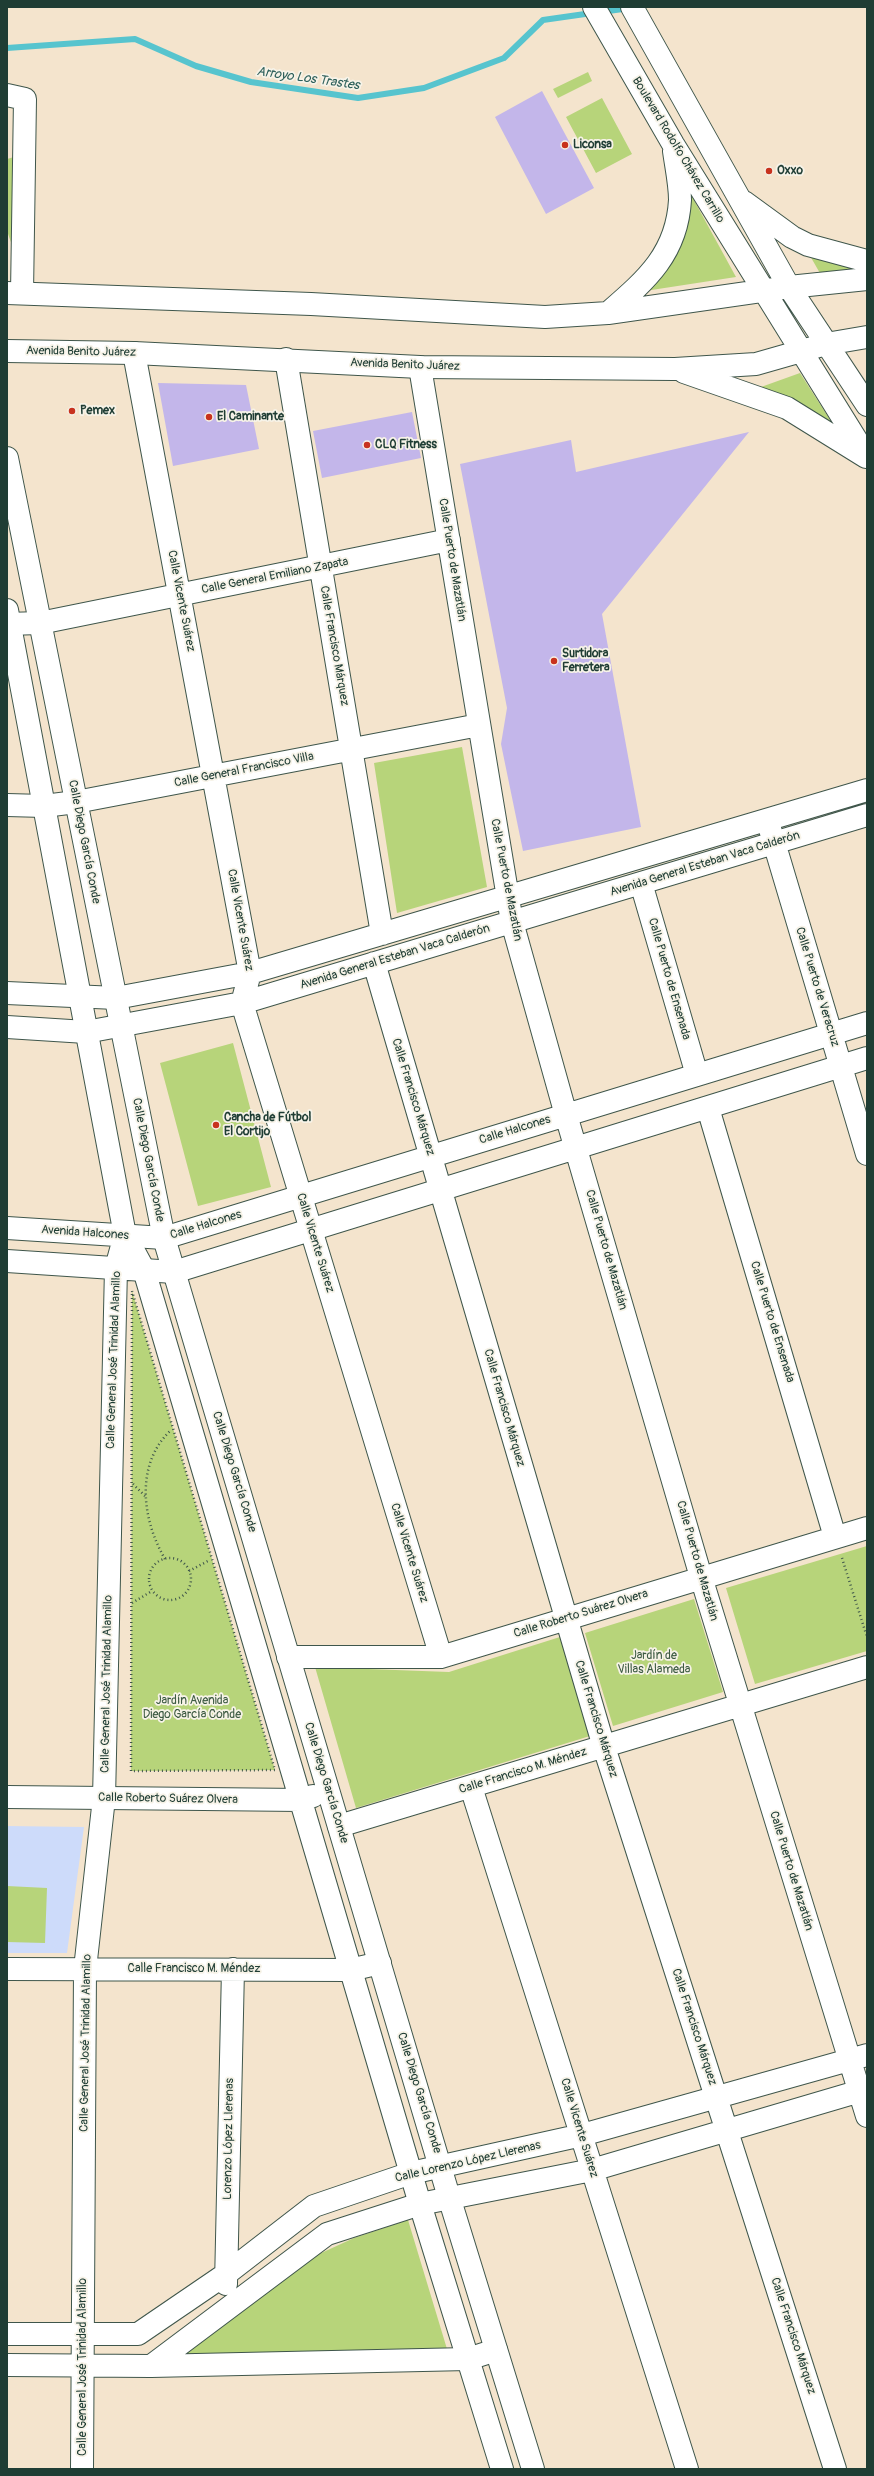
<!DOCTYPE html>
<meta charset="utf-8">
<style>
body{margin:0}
#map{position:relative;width:874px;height:2476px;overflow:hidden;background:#f4e4cd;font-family:Pangolin,sans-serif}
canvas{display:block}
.frame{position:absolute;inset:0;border:8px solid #1f3d34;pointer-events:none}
</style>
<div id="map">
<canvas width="874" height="2476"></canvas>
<div class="frame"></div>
</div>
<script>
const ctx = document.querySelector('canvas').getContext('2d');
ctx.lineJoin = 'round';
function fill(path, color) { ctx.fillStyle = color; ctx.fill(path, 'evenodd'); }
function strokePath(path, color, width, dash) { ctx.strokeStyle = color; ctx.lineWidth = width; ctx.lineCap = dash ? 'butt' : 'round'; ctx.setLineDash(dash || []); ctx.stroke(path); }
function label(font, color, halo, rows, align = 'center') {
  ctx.font = font + ' Pangolin,sans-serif'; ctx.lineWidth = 3.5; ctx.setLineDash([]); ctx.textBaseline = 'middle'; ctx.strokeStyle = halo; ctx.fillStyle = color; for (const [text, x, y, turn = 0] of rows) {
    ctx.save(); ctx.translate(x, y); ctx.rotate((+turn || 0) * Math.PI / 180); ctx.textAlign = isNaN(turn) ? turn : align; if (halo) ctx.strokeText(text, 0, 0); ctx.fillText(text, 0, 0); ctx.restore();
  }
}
fill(new Path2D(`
 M7 1826 84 1827 67 1953H7Z`), '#cddbfa');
fill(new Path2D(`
 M588 72 592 81 558 98 553 89Z
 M602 98 632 154 596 173 566 117Z
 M14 157 13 248 7 231V159Z
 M684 182 736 277 645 291Z
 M809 254 858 270 821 275Z
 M800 373 834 426 761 387Z
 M462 747 487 887 397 913 374 763Z
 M233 1043 271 1187 198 1206 160 1063Z
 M132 1291 275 1770 131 1771Z
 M867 1546V1651L755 1684 726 1588Z
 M694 1599 723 1692 613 1726 585 1633Z
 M560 1637 590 1736 356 1808 315 1667 449 1672Z
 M7 1886 47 1888 45 1943 7 1942Z
 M408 2220 447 2349 182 2355 319 2254 354 2238Z`), '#b7d47a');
strokePath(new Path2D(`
 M601 12 630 8
 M7 48 135 39 196 66 251 82 358 98 424 88 504 58 543 20 592 13`), '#57c4ce', 6);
fill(new Path2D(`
 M542 91 594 188 546 214 495 117Z
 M158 383 246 385 259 449 173 466Z
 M412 412 421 458 322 478 313 431Z
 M749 432 602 614 641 827 523 851 501 744 507 708 460 464 571 440 576 472Z`), '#c3b6ea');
const street = new Path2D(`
 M7 95 25 99 22 293
 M134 353 250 973 242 1003 441 1657
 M286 359 382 934
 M420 367 512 922 566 1115 701 1577 867 2116
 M7 624 40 623 449 540
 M7 805 44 806 76 802 479 725
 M770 829 867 1154
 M641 883 697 1075
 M374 963 604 1747 835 2469
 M7 993 116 998 250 973 867 790
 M7 1027 86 1032 242 1003 867 815
 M708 1108 835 1537
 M7 1228 164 1238 867 1023
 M7 1261 174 1272 867 1058
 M288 1657H441L867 1528
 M471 1787 687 2469
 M339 1826 867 1667
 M7 1969 350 1970 380 1963
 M226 2284 233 1969
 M7 2334H138L226 2274 314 2206 411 2173 582 2135 867 2055
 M7 2365 151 2366 468 2359 496 2350
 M151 2366 327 2234 420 2204 592 2170 867 2089
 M82 2469 85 1969 104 1798 116 1268 125 1235`);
const secondary = new Path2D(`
 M7 458 164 1238 449 2197 533 2469
 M7 610 125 1235 144 1270 420 2204 502 2469
 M7 1797 301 1800 313 1796`);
const primary = new Path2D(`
 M594 7 673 144 867 457
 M632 7 789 287 867 405
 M744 202 792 237 808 245 867 261
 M7 293 311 304 545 317 608 313 789 287 867 279
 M608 313C646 280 677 254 680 200 680 184 676 166 674 151
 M7 351 134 353 420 367 675 369 756 364 826 344 867 337
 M684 372 787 408 866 457`);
strokePath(street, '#3f564b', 24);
strokePath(secondary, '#3f564b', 24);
strokePath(primary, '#3f564b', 24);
strokePath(new Path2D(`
 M132 1291 275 1770 131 1771Z
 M133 1484 145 1496
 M149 1579a21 21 0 1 1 42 0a21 21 0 1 1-42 0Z
 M842 1558 867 1637
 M165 1559C142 1520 135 1465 170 1431
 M189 1571 208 1561
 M132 1603 152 1591`), '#3f564b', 2.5, [1, 3]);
strokePath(street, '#fff', 22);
strokePath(secondary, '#fff', 22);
strokePath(primary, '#fff', 22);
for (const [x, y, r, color] of [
 [565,145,4,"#c8321e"],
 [769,171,4,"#c8321e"],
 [72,411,4,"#c8321e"],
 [209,417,4,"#c8321e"],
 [367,445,4,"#c8321e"],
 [554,661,4,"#c8321e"],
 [216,1125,4,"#c8321e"]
]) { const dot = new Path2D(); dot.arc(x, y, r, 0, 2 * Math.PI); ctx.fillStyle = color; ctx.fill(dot); strokePath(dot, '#f7f3e8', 1.5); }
label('bold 12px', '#1f3d34', '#f7f3e8', [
 ["Liconsa",573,145],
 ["Oxxo",777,171],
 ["Pemex",80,411],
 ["El Caminante",217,417],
 ["CLQ Fitness",375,445],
 ["Surtidora",562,654],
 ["Ferretera",562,668],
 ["Cancha de Fútbol",224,1118],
 ["El Cortijo",224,1132]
], 'left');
label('12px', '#1f3d34', '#f7f3e8', [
 ["Boulevard Rodolfo Chávez Carrillo",678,150,59],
 ["Avenida Benito Juárez",81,352,1],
 ["Avenida Benito Juárez",405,365,2],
 ["Calle Puerto de Mazatlán",452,560,81],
 ["Calle General Emiliano Zapata",275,576,-11],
 ["Calle Vicente Suárez",181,601,79],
 ["Calle Francisco Márquez",334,646,80],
 ["Calle General Francisco Villa",244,770,-11],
 ["Calle Diego García Conde",84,842,79],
 ["Avenida General Esteban Vaca Calderón",705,864,-17],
 ["Calle Puerto de Mazatlán",506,880,79],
 ["Calle Vicente Suárez",240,920,80],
 ["Avenida General Esteban Vaca Calderón",395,957,-17],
 ["Calle Puerto de Ensenada",669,979,74],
 ["Calle Puerto de Veracruz",817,987,73],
 ["Calle Francisco Márquez",413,1097,73],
 ["Calle Halcones",515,1130,-17],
 ["Calle Diego García Conde",148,1160,79],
 ["Calle Halcones",206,1225,-17],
 ["Avenida Halcones",85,1233,4],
 ["Calle Vicente Suárez",315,1243,73],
 ["Calle Puerto de Mazatlán",606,1250,74],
 ["Calle Puerto de Ensenada",772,1322,73],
 ["Calle General José Trinidad Alamillo",114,1360,-88],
 ["Calle Francisco Márquez",504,1408,74],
 ["Calle Diego García Conde",234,1472,73],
 ["Calle Vicente Suárez",409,1553,73],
 ["Calle Puerto de Mazatlán",697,1561,74],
 ["Calle Roberto Suárez Olvera",581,1614,-17],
 ["Calle General José Trinidad Alamillo",107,1684,-89],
 ["Calle Francisco Márquez",596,1719,73],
 ["Calle Francisco M. Méndez",523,1771,-17],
 ["Calle Diego García Conde",326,1783,73],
 ["Calle Roberto Suárez Olvera",168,1799,1],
 ["Calle Puerto de Mazatlán",791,1871,73],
 ["Calle Francisco M. Méndez",194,1969],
 ["Calle Francisco Márquez",694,2027,72],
 ["Calle General José Trinidad Alamillo",86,2043,-89],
 ["Calle Diego García Conde",419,2093,73],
 ["Calle Vicente Suárez",579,2128,73],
 ["Lorenzo López Llerenas",229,2139,-89],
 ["Calle Lorenzo López Llerenas",468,2162,-13],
 ["Calle Francisco Márquez",793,2336,72],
 ["Calle General José Trinidad Alamillo",83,2367,-90]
]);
label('12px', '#3d5b42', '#f7f3e8', [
 ["Jardín de",654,1656],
 ["Villas Alameda",654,1670],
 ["Jardín Avenida",192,1701],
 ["Diego García Conde",192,1715]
]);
label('italic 13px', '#2d5f5a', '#f7f3e8', [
 ["Arroyo Los Trastes",308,79,8]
]);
</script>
